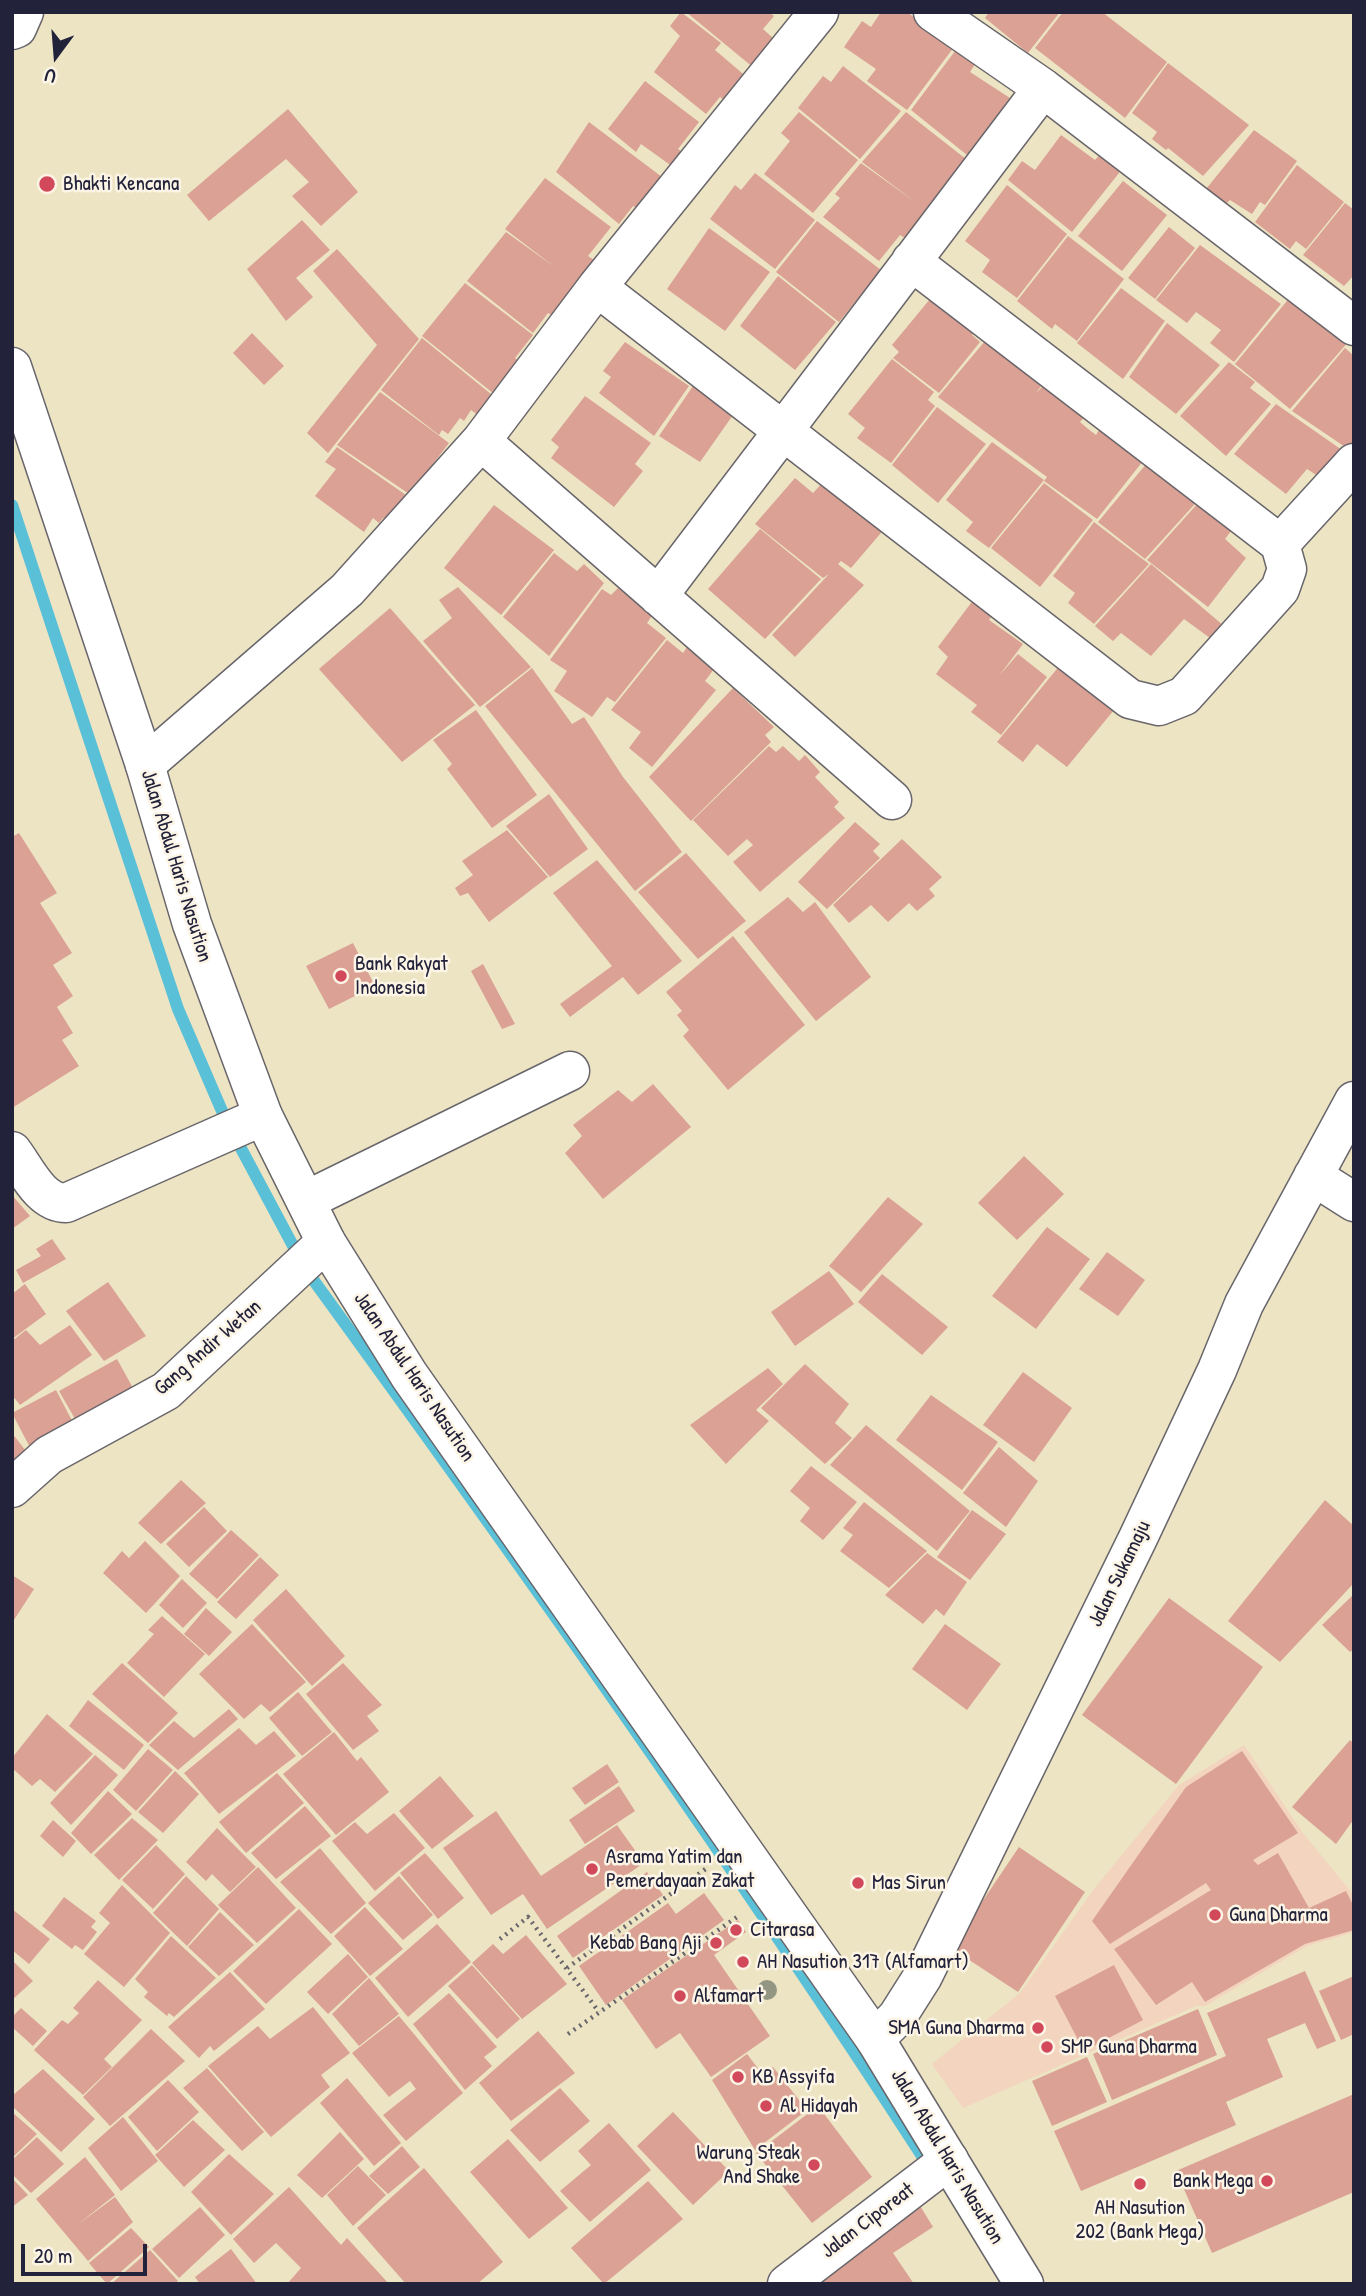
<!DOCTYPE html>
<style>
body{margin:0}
#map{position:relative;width:1366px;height:2296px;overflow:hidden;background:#ede4c4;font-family:"Patrick Hand",sans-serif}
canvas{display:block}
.frame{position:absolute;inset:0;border:14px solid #22223b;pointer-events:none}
.north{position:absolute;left:21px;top:21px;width:70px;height:70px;-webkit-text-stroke:5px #fcf5e5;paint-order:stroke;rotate:196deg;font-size:19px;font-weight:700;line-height:28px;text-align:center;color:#22223b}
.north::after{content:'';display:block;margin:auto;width:24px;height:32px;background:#22223b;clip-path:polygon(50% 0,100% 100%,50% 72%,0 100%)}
.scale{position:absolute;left:21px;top:2244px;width:126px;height:32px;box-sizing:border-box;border:4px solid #22223b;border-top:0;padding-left:9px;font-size:21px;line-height:24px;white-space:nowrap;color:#22223b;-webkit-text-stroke:5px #fcf5e5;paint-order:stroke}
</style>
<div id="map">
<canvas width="1366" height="2296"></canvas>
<div class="frame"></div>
<div class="north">U</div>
<div class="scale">20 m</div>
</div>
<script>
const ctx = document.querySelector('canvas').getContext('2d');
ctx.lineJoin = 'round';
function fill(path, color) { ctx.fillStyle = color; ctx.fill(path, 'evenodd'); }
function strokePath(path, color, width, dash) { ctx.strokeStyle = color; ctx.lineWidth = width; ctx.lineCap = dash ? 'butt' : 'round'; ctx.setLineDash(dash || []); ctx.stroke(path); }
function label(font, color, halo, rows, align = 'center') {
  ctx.font = font + ' "Patrick Hand",sans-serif'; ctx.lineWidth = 5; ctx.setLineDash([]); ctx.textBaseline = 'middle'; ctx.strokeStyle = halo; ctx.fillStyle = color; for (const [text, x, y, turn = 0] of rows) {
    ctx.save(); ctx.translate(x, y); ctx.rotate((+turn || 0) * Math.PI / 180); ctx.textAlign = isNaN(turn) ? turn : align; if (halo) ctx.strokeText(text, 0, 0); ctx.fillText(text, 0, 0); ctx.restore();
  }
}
fill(new Path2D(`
 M1244 1745 1303 1833 1352 1893 1354 1932 1307 1946 1205 2006H1196L963 2108 932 2064 1020 1993 1094 1889 1179 1785Z`), '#f3d4be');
strokePath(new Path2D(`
 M12 505 178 1009 225 1118
 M236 1139 299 1257
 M309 1274C520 1564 729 1858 924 2159`), '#59c0d7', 12);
fill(new Path2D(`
 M681 12 721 43 715 50 749 79 729 104 720 97 706 114 654 72 680 36 670 26Z
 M686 12H769L774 16 763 29 773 38 762 51 771 59 760 73Z
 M881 12H907L954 47 907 110 867 81 876 69 844 47 862 21 871 27Z
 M989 12H1060L1028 53 985 18Z
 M1063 12H1102L1167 62 1125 118 1035 48Z
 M961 43 981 55 970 72 1010 98 985 132 990 136 972 159 911 110Z
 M1168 63 1249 125 1203 176 1168 148 1166 150 1152 139 1157 132 1132 113Z
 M843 66 901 111 860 159 798 108 823 76 831 82Z
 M645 81 699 122 678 149 684 153 673 167 641 144 636 152 608 129Z
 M288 109 358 192 321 226 292 196 309 182 286 159 209 221 187 195Z
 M799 112 858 160 813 213 764 174 790 141 781 133Z
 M906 112 971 163 908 240 900 235 879 261 823 217 840 198 835 194 861 163 918 204 862 162Z
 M589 122 666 180 640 210 633 206 619 224 556 172Z
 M1254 130 1297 161 1265 205 1260 202 1252 214 1230 200 1226 204 1206 189Z
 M1061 135 1095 160 1103 151 1123 168 1072 232 1008 180 1022 161 1035 170Z
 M1297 165 1344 202 1306 249 1296 241 1290 249 1255 222Z
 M755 173 815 220 775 269 710 219 735 185 741 190Z
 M545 178 611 227 588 256 602 265 556 318 548 313 533 333 467 281 506 232 556 268 505 229Z
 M1123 181 1167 215 1122 271 1078 236Z
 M1007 185 1067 234 1017 298 982 272 990 260 965 241Z
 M1345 203 1354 210V275L1344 286 1303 255Z
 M302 220 330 250 296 278 313 297 286 321 247 269Z
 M817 221 881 270 839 322 776 272Z
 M1169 227 1195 248 1155 299 1128 278Z
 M709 228 770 272 725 331 667 289Z
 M1068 236 1124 279 1077 341 1055 324 1052 329 1017 301Z
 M1200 245 1281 304 1234 362 1210 343 1221 330 1196 312 1187 323 1156 300Z
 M337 249 419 339 328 453 307 433 377 345 313 271Z
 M778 276 836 322 795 370 740 326Z
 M465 283 533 335 515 358 519 361 499 398 422 336Z
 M1121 288 1165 321 1123 379 1077 343Z
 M935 293 980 327 972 335 980 342 939 393 893 358 899 352 892 345Z
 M1291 296 1349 341 1290 409 1235 364Z
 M1167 323 1220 365 1176 414 1129 377Z
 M252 333 284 366 264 385 233 353Z
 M990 335 1047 378 1036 393 1044 385 1086 415 1080 422 1087 428 1096 435 1099 430 1143 461 1097 519 1044 481 1047 477 938 397Z
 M422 338 497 399 482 418 471 410 464 421 460 418 448 434 442 430 439 435 381 390Z
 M625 342 689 386 654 436 599 393 611 377 603 371Z
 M1345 348 1354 356V447L1351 451 1292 411Z
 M892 359 934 392 928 400 935 406 891 463 857 438 865 428 848 414Z
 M1229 362 1255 382 1250 388 1271 404 1226 456 1180 416Z
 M695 383 720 398 716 404 733 415 700 462 659 436Z
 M380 392 449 443 433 464 442 471 418 500 337 445Z
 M585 396 651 443 635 464 643 471 614 507 551 458 559 447 551 440Z
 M1276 404 1342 450 1321 478 1307 469 1286 494 1234 454Z
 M937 407 986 444 938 503 892 465Z
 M992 442 1044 480 989 548 966 531 973 522 946 500Z
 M337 447 416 502 396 527 383 518 379 523 373 518 364 532 315 496 336 469 325 462Z
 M1152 457 1202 496 1145 559 1098 522Z
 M795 478 813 493 825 480 886 527 851 568 841 561 838 564 864 585 795 657 772 635 829 574 823 578 755 524Z
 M1044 483 1093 520 1040 587 991 548Z
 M1207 493 1240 519 1225 539 1246 558 1208 607 1147 560Z
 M494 505 554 550 501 615 444 568Z
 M1094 522 1149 564 1094 624 1068 603 1075 593 1053 576Z
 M760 529 821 579 765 639 708 589Z
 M554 553 577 571 584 564 604 583 549 656 503 617Z
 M1151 564 1224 626 1210 638 1184 619 1151 656 1121 633 1113 641 1095 626Z
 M458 587 531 667 480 707 423 641 452 618 439 600Z
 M618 588 653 614 647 623 666 638 615 702 607 697 592 717 554 691 567 671 550 660 602 589 611 595Z
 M980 591 999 604 989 620 1023 644 999 676 1018 654 1047 677 1001 735 971 712 977 705 936 674 948 657 938 647Z
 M390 608 475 705 402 762 319 669Z
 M667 640 683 653 687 647 714 669 705 681 716 690 652 767 629 748 641 732 611 710Z
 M1065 659 1087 674 1079 685 1114 710 1067 767 1037 744 1023 762 997 742Z
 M532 668 572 724 584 717 623 777 682 852 635 891 485 706Z
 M733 688 774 727 765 735 771 742 691 821 649 777Z
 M476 710 537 795 492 828 447 769 452 764 433 740Z
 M769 746 776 752 783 746 799 761 805 755 820 772 815 777 839 802 834 807 845 818 760 892 733 862 753 845 747 839 728 856 693 820Z
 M549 794 588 849 550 877 506 826Z
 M855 822 880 844 873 851 880 858 827 909 798 882Z
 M507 830 548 877 489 922 468 893 460 896 455 888 473 875 462 861Z
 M19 833 57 893 40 903 72 953 53 965 73 996 57 1007 73 1033 62 1040 79 1066 12 1108V837Z
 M902 839 942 877 929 889 935 896 917 911 909 903 888 922 871 905 849 923 833 905Z
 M686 853 746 921 698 959 638 892Z
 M597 860 682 961 638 995 623 977 570 1017 560 1004 612 966 553 893Z
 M788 897 803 912 815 902 871 977 816 1021 744 932Z
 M733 936 805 1025 728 1090 683 1036 689 1030 677 1015 682 1011 666 992Z
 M353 943 375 986 329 1009 306 966Z
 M483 964 515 1024 502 1029 471 971Z
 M653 1084 691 1127 603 1199 565 1153 582 1136 573 1125 618 1090 632 1102Z
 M1024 1156 1064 1194 1017 1240 978 1203Z
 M12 1195 30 1216 12 1229Z
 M888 1197 923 1224 861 1292 829 1266Z
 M1047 1227 1090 1259 1036 1329 992 1296Z
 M52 1239 66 1259 23 1283 16 1270 41 1256 36 1249Z
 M1107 1252 1145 1280 1118 1316 1079 1289Z
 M829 1271 854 1304 795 1346 771 1312Z
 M882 1274 948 1327 922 1355 858 1302Z
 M108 1282 146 1336 104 1361 66 1311Z
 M25 1284 46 1314 12 1339V1294Z
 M70 1325 92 1355 20 1405 12 1395V1341L26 1330 40 1345Z
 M117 1359 139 1399 82 1431 59 1391Z
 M805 1364 849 1404 835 1423 852 1438 825 1464 761 1408Z
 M768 1368 783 1384 756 1410 769 1421 726 1464 690 1425Z
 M1023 1372 1072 1408 1034 1462 983 1425Z
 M56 1390 79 1434 35 1457 12 1413Z
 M931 1395 998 1442 962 1490 896 1440Z
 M866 1425 970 1511 937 1551 830 1465Z
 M12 1433 29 1455 12 1468Z
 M999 1447 1038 1481 1006 1527 963 1493Z
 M811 1466 857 1502 823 1540 800 1521 810 1508 790 1491Z
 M181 1480 206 1503 161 1544 138 1523Z
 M1325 1500 1354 1526V1583L1280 1662 1228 1621Z
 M864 1502 927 1551 889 1588 840 1551 853 1535 843 1528Z
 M204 1507 227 1531 189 1567 166 1544Z
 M972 1510 1006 1534 970 1580 937 1557Z
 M231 1530 259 1555 217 1599 189 1574Z
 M145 1541 180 1576 146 1613 103 1573 122 1551 129 1558Z
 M927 1553 967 1582 944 1616 936 1609 923 1624 885 1595Z
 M260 1557 279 1575 236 1619 217 1602Z
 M12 1575 34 1589 12 1623Z
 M182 1579 207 1603 183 1628 159 1605Z
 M286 1589 345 1656 312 1686 253 1620Z
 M1354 1594V1649L1350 1652 1322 1625Z
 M1169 1598 1263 1667 1176 1784 1082 1715Z
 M206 1608 232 1632 209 1656 184 1634Z
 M162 1616 205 1654 164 1697 127 1663 154 1634 148 1630Z
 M252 1624 306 1682 270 1712 261 1704 244 1719 199 1674Z
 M945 1624 1001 1664 967 1710 912 1669Z
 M122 1663 178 1713 148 1743 92 1694Z
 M343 1663 382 1705 367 1716 379 1731 353 1750 306 1694Z
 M298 1692 332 1732 302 1756 269 1718Z
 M88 1700 144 1745 124 1770 69 1726Z
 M229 1709 238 1719 178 1770 149 1745 174 1721 194 1738Z
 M47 1714 93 1754 55 1792 40 1779 32 1786 12 1768V1758Z
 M239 1728 256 1745 274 1731 296 1756 219 1814 184 1773Z
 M334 1732 357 1761 361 1757 389 1792 336 1835 283 1774Z
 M1350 1740 1354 1744V1819L1336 1844 1292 1807Z
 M148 1749 173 1770 136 1811 113 1790Z
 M1242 1751 1298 1833 1253 1860 1258 1865 1278 1853 1309 1908 1346 1891 1354 1907V1930L1305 1944 1205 2002 1192 1982 1156 2005 1114 1949 1211 1890 1206 1883 1110 1944 1092 1921 1186 1787Z
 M95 1755 118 1775 71 1825 50 1803Z
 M607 1764 619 1782 585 1805 572 1788Z
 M175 1771 199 1794 163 1833 138 1812Z
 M277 1773 304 1803 246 1853 219 1822Z
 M440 1776 474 1816 432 1849 399 1811Z
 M619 1786 635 1811 585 1844 569 1820Z
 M108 1791 132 1814 91 1854 71 1833Z
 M305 1806 331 1836 276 1879 251 1853Z
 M496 1811 541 1876 617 1825 644 1863 547 1929 523 1894 491 1915 443 1848Z
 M394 1813 425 1848 375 1891 332 1841 355 1822 367 1834Z
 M132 1818 158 1840 119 1880 94 1855Z
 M53 1820 76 1841 63 1857 40 1836Z
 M217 1828 256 1867 230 1892 212 1874 206 1881 186 1862Z
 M156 1845 185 1874 153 1909 122 1880Z
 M1019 1847 1085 1892 1018 1992 951 1948Z
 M320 1848 366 1903 331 1934 280 1882Z
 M425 1853 464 1898 438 1919 400 1873Z
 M258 1867 296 1908 257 1943 218 1905Z
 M647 1872 663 1895 573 1958 557 1936Z
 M186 1876 219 1909 187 1946 153 1913Z
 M399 1876 433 1915 403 1940 368 1903Z
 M122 1885 170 1933 124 1987 84 1954 110 1923 99 1913Z
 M704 1893 724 1920 606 2005 579 1966 668 1903 676 1914Z
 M64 1897 96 1921 91 1927 97 1932 83 1950 75 1945 72 1949 42 1926Z
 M365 1907 403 1949 370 1976 334 1936Z
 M12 1909 50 1939 29 1964 12 1950Z
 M299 1909 332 1944 266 2004 233 1971Z
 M220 1912 254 1945 219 1976 188 1947Z
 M738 1920 746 1932 714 1955 770 2036 711 2077 680 2033 656 2049 622 2000Z
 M437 1924 471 1962 408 2017 375 1978Z
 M526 1935 567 1984 522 2019 472 1963 493 1944 503 1954Z
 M171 1936 216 1978 174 2017 169 2013 167 2016 144 1997 148 1992 135 1979Z
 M348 1954 368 1977 328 2014 307 1992Z
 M12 1960 33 1981 12 2000Z
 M472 1965 520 2019 497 2039 448 1986Z
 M1114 1965 1143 2020 1084 2051 1055 1996Z
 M1305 1971 1336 2041 1317 2049 1305 2023 1267 2039 1283 2077 1226 2102 1236 2125 1081 2191 1054 2131 1226 2056 1207 2013Z
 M230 1972 265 2009 214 2051 210 2046 199 2058 168 2027Z
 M1354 1976V2034L1341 2040 1319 1991Z
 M369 1978 399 2014 359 2046 332 2014Z
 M98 1980 142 2020 104 2059 112 2067 83 2095 34 2050 62 2020 68 2024 79 2013 73 2008Z
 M449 1993 497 2047 484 2057 492 2066 465 2090 413 2024Z
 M313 2007 350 2053 321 2075 330 2087 271 2137 208 2066 258 2026 270 2039Z
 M21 2008 47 2031 33 2046 12 2027V2017Z
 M1198 2009 1217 2055 1112 2100 1093 2054Z
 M399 2016 463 2093 406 2141 383 2115 416 2089 410 2081 389 2097 352 2053Z
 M151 2029 185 2061 110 2126 83 2097Z
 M538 2031 575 2073 511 2121 479 2083Z
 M747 2054 763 2075 773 2067 807 2110 755 2150 712 2080Z
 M1087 2057 1107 2102 1052 2126 1032 2081Z
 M207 2068 264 2132 242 2151 183 2088Z
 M43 2069 95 2119 61 2152 12 2106V2096Z
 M347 2078 401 2143 374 2166 320 2103Z
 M168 2080 199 2112 157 2151 128 2117Z
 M560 2088 590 2121 540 2162 510 2130Z
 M1354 2094V2192L1212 2253 1176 2171Z
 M818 2106 872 2177 812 2223 756 2153Z
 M12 2112 37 2134 12 2158Z
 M673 2112 729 2171 693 2205 637 2146Z
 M123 2117 158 2161 121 2191 88 2148Z
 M193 2120 225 2150 184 2187 155 2155Z
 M609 2123 651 2170 590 2222 560 2191 591 2165 578 2151Z
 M340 2132 364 2159 322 2198 297 2175Z
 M37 2137 64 2164 31 2193 12 2174V2160Z
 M508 2139 568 2208 529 2239 470 2172Z
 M402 2146 420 2167 388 2194 369 2176Z
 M229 2154 274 2194 231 2235 191 2192Z
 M85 2157 115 2195 77 2225 115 2197 133 2222 88 2261 36 2199Z
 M358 2166 386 2195 353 2226 327 2195Z
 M424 2168 503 2262 477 2284H406L357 2228Z
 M12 2178 28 2195 12 2207Z
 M648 2181 683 2219 604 2284 571 2248Z
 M289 2187 341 2245 347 2238 389 2284H287L301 2268 276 2243 254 2263 233 2239Z
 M914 2196 933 2227 893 2253 914 2284H799Z
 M200 2207 225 2235 179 2278 152 2249Z
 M131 2228 149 2247 107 2284 89 2263Z
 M231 2249 257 2284H200L195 2277Z
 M150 2250 178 2281 175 2284H111Z`), '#daa194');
const minor = new Path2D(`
 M933 12 1043 88 1354 326
 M12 30 17 28 24 12
 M597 287 1130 699 1159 706 1184 696 1280 589 1287 569 1280 544 911 261
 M481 441 892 800
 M1280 544 1354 463
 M658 596 1043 88
 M145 765 347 590 481 441 597 287 819 12
 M12 1151C26 1169 40 1203 66 1203L263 1116
 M1313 1176 1354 1202
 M307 1200 570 1071
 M12 1488 49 1455 166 1391 326 1242
 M875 2039 897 2017 923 1976 1138 1538 1217 1370 1244 1304 1354 1101
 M787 2284 949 2160`);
const highway = new Path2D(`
 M12 367 145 765 192 924 263 1116 326 1242 409 1375 875 2039 1024 2284`);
strokePath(minor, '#69666b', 41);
strokePath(highway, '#69666b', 41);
strokePath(new Path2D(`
 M500 1939 528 1917 599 2012
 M567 1968 707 1868
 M568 2034 740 1915`), '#69666b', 4.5, [2, 5]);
strokePath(minor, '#fff', 38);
strokePath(highway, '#fff', 38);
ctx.fillStyle = '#949684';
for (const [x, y] of [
 [767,1990]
]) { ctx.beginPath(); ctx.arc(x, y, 10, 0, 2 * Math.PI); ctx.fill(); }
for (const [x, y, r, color] of [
 [47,184,9,"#d1495b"],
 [341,976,7,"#d1495b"],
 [592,1869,7,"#d1495b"],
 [858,1883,7,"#d1495b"],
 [1215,1915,7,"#d1495b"],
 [736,1930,7,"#d1495b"],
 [716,1943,7,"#d1495b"],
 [743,1962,7,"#d1495b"],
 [680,1996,7,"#d1495b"],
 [1038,2028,7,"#d1495b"],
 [1047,2047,7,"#d1495b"],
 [738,2077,7,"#d1495b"],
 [766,2106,7,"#d1495b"],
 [814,2165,7,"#d1495b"],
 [1267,2181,7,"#d1495b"],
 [1140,2184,7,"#d1495b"]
]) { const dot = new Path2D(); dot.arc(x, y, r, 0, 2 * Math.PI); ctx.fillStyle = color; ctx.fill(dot); strokePath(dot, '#fcf5e5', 2.5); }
label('21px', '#22223b', '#fcf5e5', [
 ["Bhakti Kencana",63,184],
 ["Bank Rakyat",355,964],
 ["Indonesia",355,988],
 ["Asrama Yatim dan",606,1857],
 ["Pemerdayaan Zakat",606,1881],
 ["Mas Sirun",872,1883],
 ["Guna Dharma",1229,1915],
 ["Citarasa",750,1930],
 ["Kebab Bang Aji",702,1943,"right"],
 ["AH Nasution 317 (Alfamart)",757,1962],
 ["Alfamart",694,1996],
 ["SMA Guna Dharma",1024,2028,"right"],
 ["SMP Guna Dharma",1061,2047],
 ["KB Assyifa",752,2077],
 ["Al Hidayah",780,2106],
 ["Warung Steak",800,2153,"right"],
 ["And Shake",800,2177,"right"],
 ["Bank Mega",1253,2181,"right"],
 ["AH Nasution",1140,2208,"center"],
 ["202 (Bank Mega)",1140,2232,"center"]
], 'left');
label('21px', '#22223b', '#fcf5e5', [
 ["Jalan Abdul Haris Nasution",176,866,73],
 ["Gang Andir Wetan",208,1348,-41],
 ["Jalan Abdul Haris Nasution",414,1377,56],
 ["Jalan Sukamaju",1120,1574,-64],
 ["Jalan Abdul Haris Nasution",947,2157,59],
 ["Jalan Ciporeat",868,2221,-37]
]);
</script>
